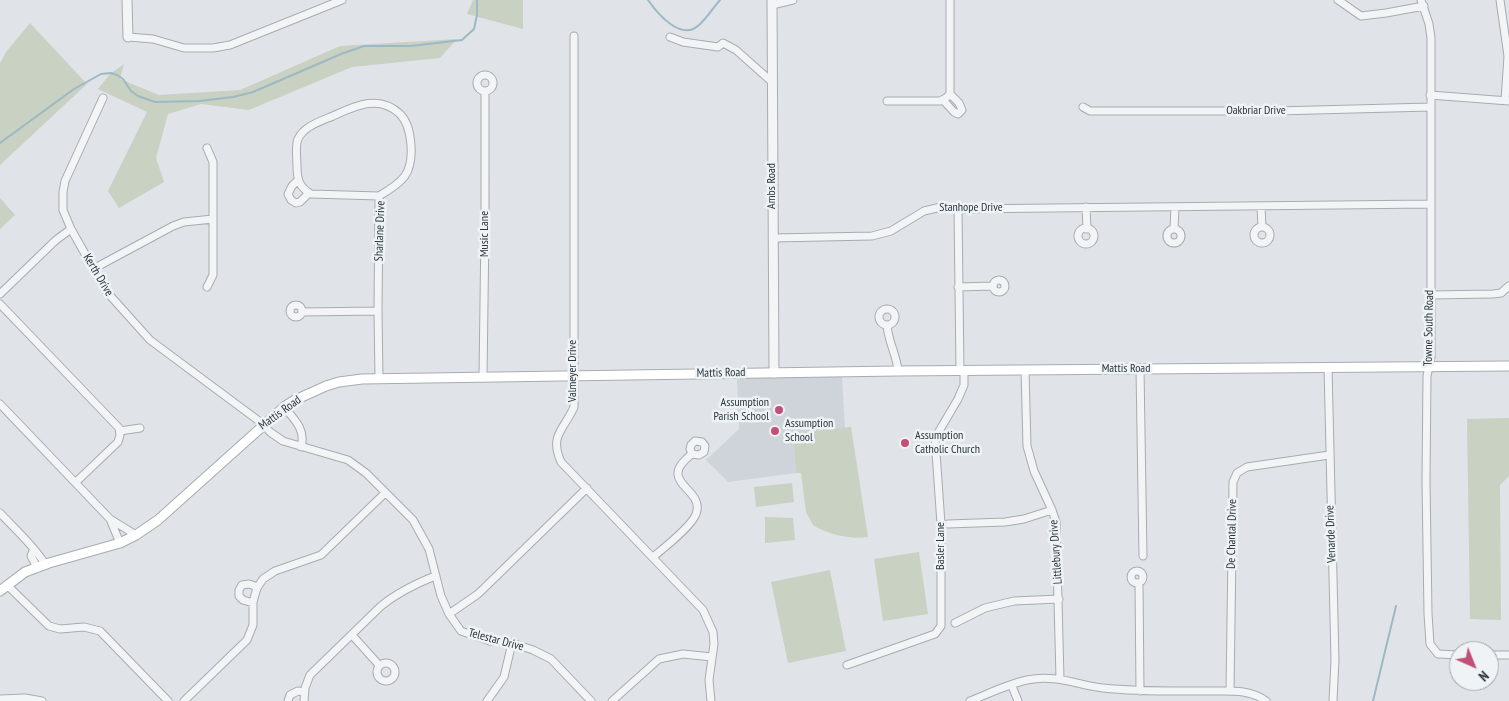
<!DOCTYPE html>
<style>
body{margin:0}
#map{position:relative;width:1509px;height:701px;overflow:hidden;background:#e0e4e8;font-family:"PT Sans Narrow",sans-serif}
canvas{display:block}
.north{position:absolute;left:1449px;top:641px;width:50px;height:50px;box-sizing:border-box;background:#eff3f5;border:1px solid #a0a7ab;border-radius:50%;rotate:136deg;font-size:14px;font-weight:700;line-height:20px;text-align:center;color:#2a353d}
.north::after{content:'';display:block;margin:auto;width:18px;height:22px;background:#c15077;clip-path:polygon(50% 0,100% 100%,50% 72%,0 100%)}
</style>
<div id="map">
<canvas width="1509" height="701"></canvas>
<div class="north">N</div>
</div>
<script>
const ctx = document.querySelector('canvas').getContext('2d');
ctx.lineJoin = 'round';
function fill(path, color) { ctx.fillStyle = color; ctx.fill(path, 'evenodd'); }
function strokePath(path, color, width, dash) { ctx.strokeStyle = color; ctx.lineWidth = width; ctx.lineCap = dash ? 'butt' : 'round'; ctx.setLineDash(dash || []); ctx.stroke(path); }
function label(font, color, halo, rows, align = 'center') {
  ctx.font = font + ' "PT Sans Narrow",sans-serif'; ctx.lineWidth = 5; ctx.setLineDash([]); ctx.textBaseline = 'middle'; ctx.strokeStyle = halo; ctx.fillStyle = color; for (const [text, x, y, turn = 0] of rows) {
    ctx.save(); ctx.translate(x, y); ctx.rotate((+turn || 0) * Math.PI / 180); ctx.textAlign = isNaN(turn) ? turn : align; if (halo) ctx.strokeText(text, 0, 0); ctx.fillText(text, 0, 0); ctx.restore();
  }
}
fill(new Path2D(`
 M842 377 845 428 793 433 796 473 728 482 706 460 739 429 737 378Z`), '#ced4d9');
fill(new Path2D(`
 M473 0H523V29L467 14Z
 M30 23 87 84 0 165V63L6 52Z
 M457 39 440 58 352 67 249 110 201 104 168 114 156 158 164 182 119 208 108 191 147 112 98 89 110 74 124 64 120 79 159 95 240 90 340 46Z
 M0 198 15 215 0 229Z
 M1509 418V476L1500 485 1501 620 1470 619 1467 419Z
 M851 427 868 537C852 540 826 534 813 525L806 512 801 473H796L793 433Z
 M792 483 794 502 756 507 754 487Z
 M765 517 793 518 795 540 765 543Z
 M919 552 928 614 883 621 874 559Z
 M830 570 846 651 788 663 771 582Z`), '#c8d1c2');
strokePath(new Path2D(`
 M648 0C657 13 681 42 699 25 707 18 713 8 720 0
 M0 143 74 89 101 74 111 73 117 75 123 79 131 91 138 96 155 102 199 101 233 97 253 92 341 54 364 46H411L462 40 474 29 477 15V0
 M1373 701 1396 606`), '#9eb8c4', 2);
const minor = new Path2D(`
 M1338 0 1361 16 1386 13 1424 6
 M1421 0 1429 24 1431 38V357L1427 376 1426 481 1428 614 1430 644 1438 654 1459 655
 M1500 0 1508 56 1505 100
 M772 5 793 0
 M574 36V407C564 430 549 435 561 462L703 610 713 632 714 644 709 680 711 701
 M128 37 153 39 184 48H213L230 45 342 0
 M670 37 683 42 718 47 723 43 736 50 772 82
 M477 83a8 8 0 1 1 16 0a8 8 0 1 1-16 0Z
 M1430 95 1509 101
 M103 98 65 181 63 192V210L71 229 106 291 150 340 263 424 270 432 283 441 348 460 366 473 413 520 429 549 441 596 449 614 461 631 490 641H504L512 643 533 650 551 659 591 701
 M943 100 954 112 958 114 962 110 959 103 950 94
 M887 101H940L946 98 950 94V0
 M1083 107 1090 111H1277L1430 107
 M298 180 292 186 288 194 291 200 296 203 300 202 309 193
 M379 196 311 194C299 187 297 179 297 166 297 158 295 146 298 139 304 126 321 121 333 116 355 106 379 94 400 114 408 122 410 133 411 145 413 174 403 182 379 196L378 311 379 379
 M1086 207 1087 229
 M1261 207 1262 227
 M958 209 960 371
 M1254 235a8 8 0 1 1 16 0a8 8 0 1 1-16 0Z
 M1078 236a8 8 0 1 1 16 0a8 8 0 1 1-16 0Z
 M1167 236a7 7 0 1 1 14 0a7 7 0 1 1-14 0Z
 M1174 229 1175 207
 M773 238 872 236 891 231 924 211 941 207 958 209 1430 204
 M93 269 173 226 184 222 213 219
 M993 286a6 6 0 1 1 12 0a6 6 0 1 1-12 0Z
 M207 287 213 275V162L207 148
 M958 287 993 286
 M0 294 56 240 71 229
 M1430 295 1493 294 1501 293 1509 286
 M0 304 119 428 120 435 118 442 76 482
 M290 311a6 6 0 1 1 12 0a6 6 0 1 1-12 0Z
 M879 317a8 8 0 1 1 16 0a8 8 0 1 1-16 0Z
 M302 312 378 311
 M887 325C888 342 897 355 898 371
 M1328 367 1335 660 1333 701
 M1140 369 1143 556
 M1025 370 1027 446 1034 471 1052 510 1056 522 1060 679
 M483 377 485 228V92
 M0 404 110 519 136 535
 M284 407C295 420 306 430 301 447
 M120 431 140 428
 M0 513C15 529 35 547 45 564
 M110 519 120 543
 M948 524 1005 522 1024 519 1052 510
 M33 551 31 556 37 567
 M653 557C664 548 692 526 696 514 706 488 654 483 692 454L699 455 704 452 705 446 702 442 695 441 691 445 690 449 692 454
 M1131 577a6 6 0 1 1 12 0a6 6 0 1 1-12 0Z
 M1139 583 1140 691
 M7 585 49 626 60 629 84 627 100 631 168 701
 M253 603 243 600 239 596V590L242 585 249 584 258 587
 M449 614 478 594 587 488
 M955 623 985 608 1014 601 1059 599
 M352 635 379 665
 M1489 655H1509
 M377 672a9 9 0 1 1 18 0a9 9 0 1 1-18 0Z
 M847 665 935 634 941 626V524L935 438 958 399 964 385V371
 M1012 686 1018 701
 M1230 691 1233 482 1237 473 1247 467 1329 455
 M0 699 25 698 42 701
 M184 701 247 640 253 625V602L257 588 263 579 275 571 321 555 385 493
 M288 701 290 695 298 691 304 692
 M304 701 305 688 310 675 381 606C398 592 415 584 435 576
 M487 701 504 677 512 643
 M612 701 659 659 683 654 712 657
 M970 701C988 694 1008 684 1027 680 1056 674 1077 685 1103 688 1139 692 1175 691 1211 691 1230 691 1250 689 1266 701`);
const tertiary = new Path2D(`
 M127 0 128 37
 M772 0 774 373`);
const secondary = new Path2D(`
 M0 591 25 572 49 563 120 543 136 535 158 520 284 407 295 400 326 386 339 382 362 379 898 371 1509 366`);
strokePath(minor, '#a6acb1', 9);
strokePath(tertiary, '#a6acb1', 11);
strokePath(secondary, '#a6acb1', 11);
strokePath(minor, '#f2f4f6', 7);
strokePath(tertiary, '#f2f4f6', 9);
strokePath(secondary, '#fff', 9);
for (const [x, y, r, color] of [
 [779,410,5,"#c15077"],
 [775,431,5,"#c15077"],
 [905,443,5,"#c15077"]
]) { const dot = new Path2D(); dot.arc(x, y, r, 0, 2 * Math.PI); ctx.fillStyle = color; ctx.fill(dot); strokePath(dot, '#eff3f5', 2); }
label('12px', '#2a353d', '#eff3f5', [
 ["Oakbriar Drive",1256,111],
 ["Ambs Road",772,186,-90],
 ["Stanhope Drive",971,208],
 ["Sharlane Drive",380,231,-88],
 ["Music Lane",485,234,-90],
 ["Kerth Drive",98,275,59],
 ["Towne South Road",1429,328,-89],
 ["Mattis Road",1126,369],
 ["Valmeyer Drive",573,371,-90],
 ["Mattis Road",721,373,-1],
 ["Mattis Road",280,413,-36],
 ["De Chantal Drive",1232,534,-89],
 ["Venarde Drive",1331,534,-92],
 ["Basler Lane",941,546,-90],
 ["Littlebury Drive",1056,552,-94],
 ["Telestar Drive",496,640,15]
]);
label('12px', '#2a353d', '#eff3f5', [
 ["Assumption",769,403,"right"],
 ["Parish School",769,417,"right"],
 ["Assumption",785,424],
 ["School",785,438],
 ["Assumption",915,436],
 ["Catholic Church",915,450]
], 'left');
</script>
